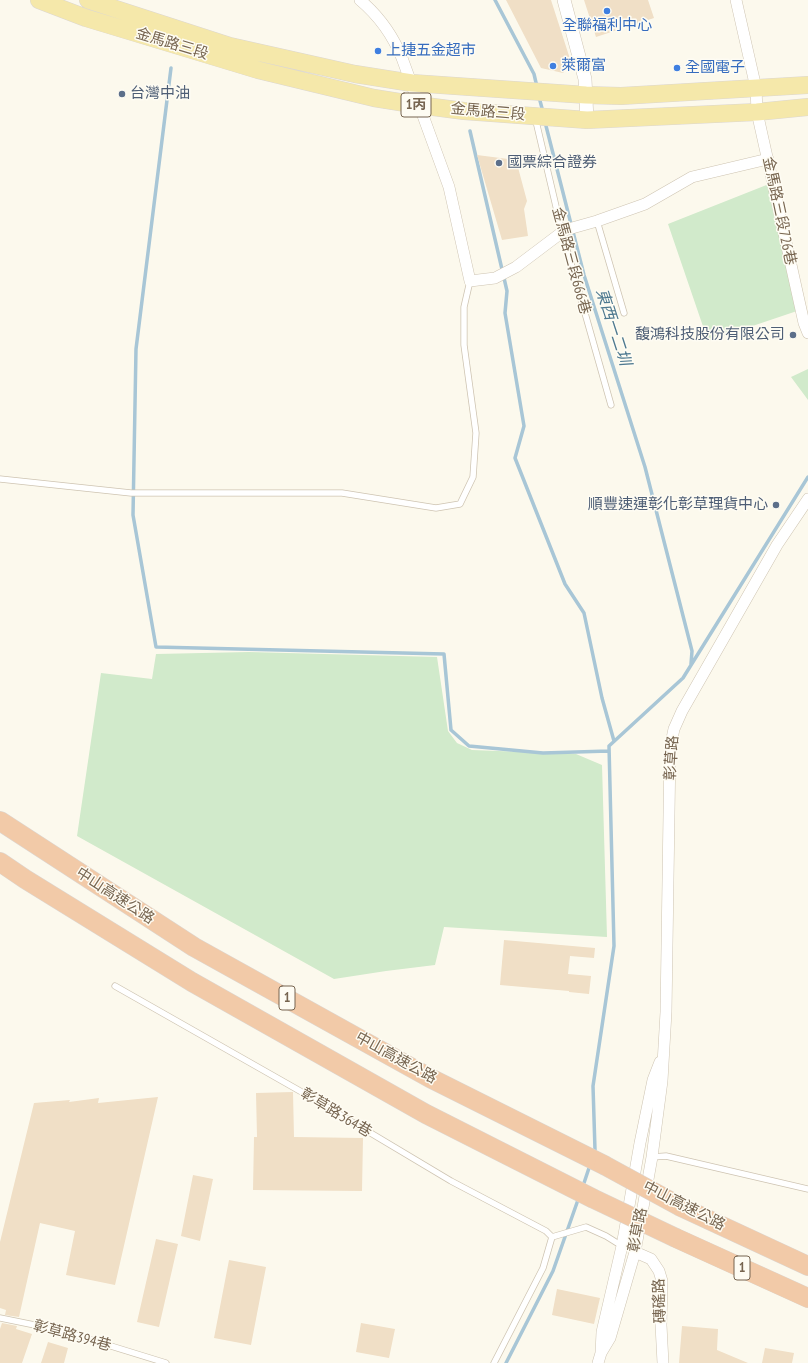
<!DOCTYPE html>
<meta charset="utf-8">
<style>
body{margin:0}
canvas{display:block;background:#fcf9ed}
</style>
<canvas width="808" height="1363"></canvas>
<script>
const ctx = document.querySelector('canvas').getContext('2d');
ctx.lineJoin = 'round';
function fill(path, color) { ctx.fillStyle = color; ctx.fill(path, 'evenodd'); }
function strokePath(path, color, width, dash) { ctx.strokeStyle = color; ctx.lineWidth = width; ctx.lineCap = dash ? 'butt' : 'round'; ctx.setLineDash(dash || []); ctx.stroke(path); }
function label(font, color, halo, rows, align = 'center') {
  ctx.font = font + ' "PT Sans Narrow","Noto Sans TC",sans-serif'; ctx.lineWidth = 3; ctx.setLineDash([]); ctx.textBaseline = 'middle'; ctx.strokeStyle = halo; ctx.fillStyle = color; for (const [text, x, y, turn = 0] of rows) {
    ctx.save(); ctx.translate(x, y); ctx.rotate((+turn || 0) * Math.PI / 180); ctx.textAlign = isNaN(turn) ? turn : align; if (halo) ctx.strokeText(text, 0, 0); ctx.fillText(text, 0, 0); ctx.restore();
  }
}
fill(new Path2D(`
 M769 184 797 311 708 341 668 224Z
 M808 369V400L791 377Z
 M249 652 437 657 448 731 457 743 472 750 576 754 602 765 607 937 444 927 435 965 386 971 334 979 77 836 101 673 152 679 156 654Z`), '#d1eacb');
strokePath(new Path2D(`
 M495 0 534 74 537 87
 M171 68 136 349 133 515 156 647 444 654 451 730 469 746 543 753 609 751
 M539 97 543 112
 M545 122 584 275 645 467 692 651 691 664
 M470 131 507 291 505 313 524 426 515 458 565 584 584 613 602 698 614 741
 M594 1154 595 1150 593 1086 614 946 609 746 683 678 808 477
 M583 1186 590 1165
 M506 1363 553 1271 579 1197`), '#a8c6d6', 3.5);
fill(new Path2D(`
 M506 0H551L571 62 563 73 541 68Z
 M584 0H648L654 18 596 37Z
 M477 155 516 160 527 201 524 209 528 236 502 240Z
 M504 940 595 948 594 958 570 956 568 974 591 976 589 994 569 992V991L500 985Z
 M293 1092 294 1137 363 1138 362 1191 253 1190 254 1137H257L256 1093Z
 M158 1097 115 1285 66 1275 75 1231 40 1223 19 1317 5 1315 6 1310 0 1308V1242L34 1103 70 1100 69 1102 99 1098 98 1103Z
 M193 1175 213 1179 200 1241 181 1236Z
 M156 1239 178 1244 159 1327 137 1322Z
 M229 1260 266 1267 251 1345 214 1338Z
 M557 1289 600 1298 594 1324 552 1315Z
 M2 1323 17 1326 16 1329 32 1334 22 1363H0V1329Z
 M361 1323 395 1329 389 1358 356 1352Z
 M682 1326 718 1329 717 1350 748 1363H679Z
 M48 1342 68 1348 64 1363H41Z
 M765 1348 794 1353 792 1363H762Z`), '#f0dfc6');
const service = new Path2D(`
 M535 117 562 232 611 405
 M597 221 624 313
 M0 479 131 493H342L436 508 460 504 473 477 476 433 464 345V307L470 281
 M115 986 307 1095 451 1181 546 1231 552 1237 586 1227 606 1236 622 1246
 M652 1157 666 1156 808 1189
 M0 1318 59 1330 166 1363
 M494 1363 543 1268 552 1237`);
const minor = new Path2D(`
 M360 0C379 16 393 36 402 58L449 187 470 281 495 278 516 267 565 230 597 221 645 204 692 177 768 159
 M736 0 756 88 757 112 804 323 808 333
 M635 1252 651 1259 659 1271 662 1281 661 1325 663 1363
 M601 1353 610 1338 635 1252 652 1157 662 1081 666 1012 670 748 674 729 682 711 777 545 808 499
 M598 1363 601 1353 602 1332 622 1246 640 1143 653 1080 660 1062`);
const tertiary = new Path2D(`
 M564 0 585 79 587 120`);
const primary = new Path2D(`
 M39 0 86 18 258 70 374 98 418 105 464 111 587 120 757 112 808 107
 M88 0 230 46 355 74 412 83 586 95 621 96 808 85`);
const motorway = new Path2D(`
 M0 821 194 947 430 1078 604 1165
 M0 862 25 879 192 982 426 1114 592 1198
 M681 1207 808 1266
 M676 1238 808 1298`);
strokePath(service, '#cec4b2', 7);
strokePath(minor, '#cec4b2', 12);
strokePath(tertiary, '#cec4b2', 14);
strokePath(primary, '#dcd7d2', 18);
strokePath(motorway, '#dcd7d2', 20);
strokePath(service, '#fff', 5.5);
strokePath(minor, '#fff', 11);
strokePath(tertiary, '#fff', 13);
strokePath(primary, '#f5e8aa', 17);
strokePath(motorway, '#f2caa8', 19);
const motorwayBridge = new Path2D(`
 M604 1165 681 1207
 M592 1198 676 1238`);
strokePath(motorwayBridge, '#dcd7d2', 20, []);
strokePath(motorwayBridge, '#f2caa8', 19);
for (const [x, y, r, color] of [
 [607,11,4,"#3f7fe0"],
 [378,51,4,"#3f7fe0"],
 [553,66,4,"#3f7fe0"],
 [677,68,4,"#3f7fe0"],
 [122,94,4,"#5c6f8a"],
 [499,163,4,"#5c6f8a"],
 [793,335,4,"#5c6f8a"],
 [776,505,4,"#5c6f8a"]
]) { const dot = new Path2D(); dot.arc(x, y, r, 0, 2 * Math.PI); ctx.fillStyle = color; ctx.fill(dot); strokePath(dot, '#fefcf3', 1.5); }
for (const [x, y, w] of [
 [416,105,30],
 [287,998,16],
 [742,1268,16]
]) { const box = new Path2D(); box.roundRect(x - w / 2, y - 12, w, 24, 3); ctx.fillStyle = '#fefcf3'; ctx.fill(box); strokePath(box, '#776550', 1); }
label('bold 14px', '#776550', null, [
 ["1丙",416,105],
 ["1",287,998],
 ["1",742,1268]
]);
label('15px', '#366cbe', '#fefcf3', [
 ["全聯福利中心",607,26,"center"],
 ["上捷五金超市",386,51],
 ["萊爾富",561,66],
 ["全國電子",685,68]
], 'left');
label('15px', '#776550', '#fefcf3', [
 ["金馬路三段",172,44,17],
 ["金馬路三段",488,112,5],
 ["金馬路三段726巷",779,211,78],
 ["金馬路三段666巷",571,261,75],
 ["彰草路",672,758,-86],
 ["中山高速公路",115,896,33],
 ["中山高速公路",396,1058,29],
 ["彰草路364巷",336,1113,31],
 ["中山高速公路",684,1206,27],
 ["彰草路",638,1230,-79],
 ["磚磘路",660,1301,-92],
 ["彰草路394巷",72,1336,15]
]);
label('15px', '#4e5e75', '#fefcf3', [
 ["台灣中油",130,94],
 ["國票綜合證券",507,163],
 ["馥鴻科技股份有限公司",785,335,"right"],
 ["順豐速運彰化彰草理貨中心",768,505,"right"]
], 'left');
label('italic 16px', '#4d788f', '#fefcf3', [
 ["東西一二圳",613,327,72]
]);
</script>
